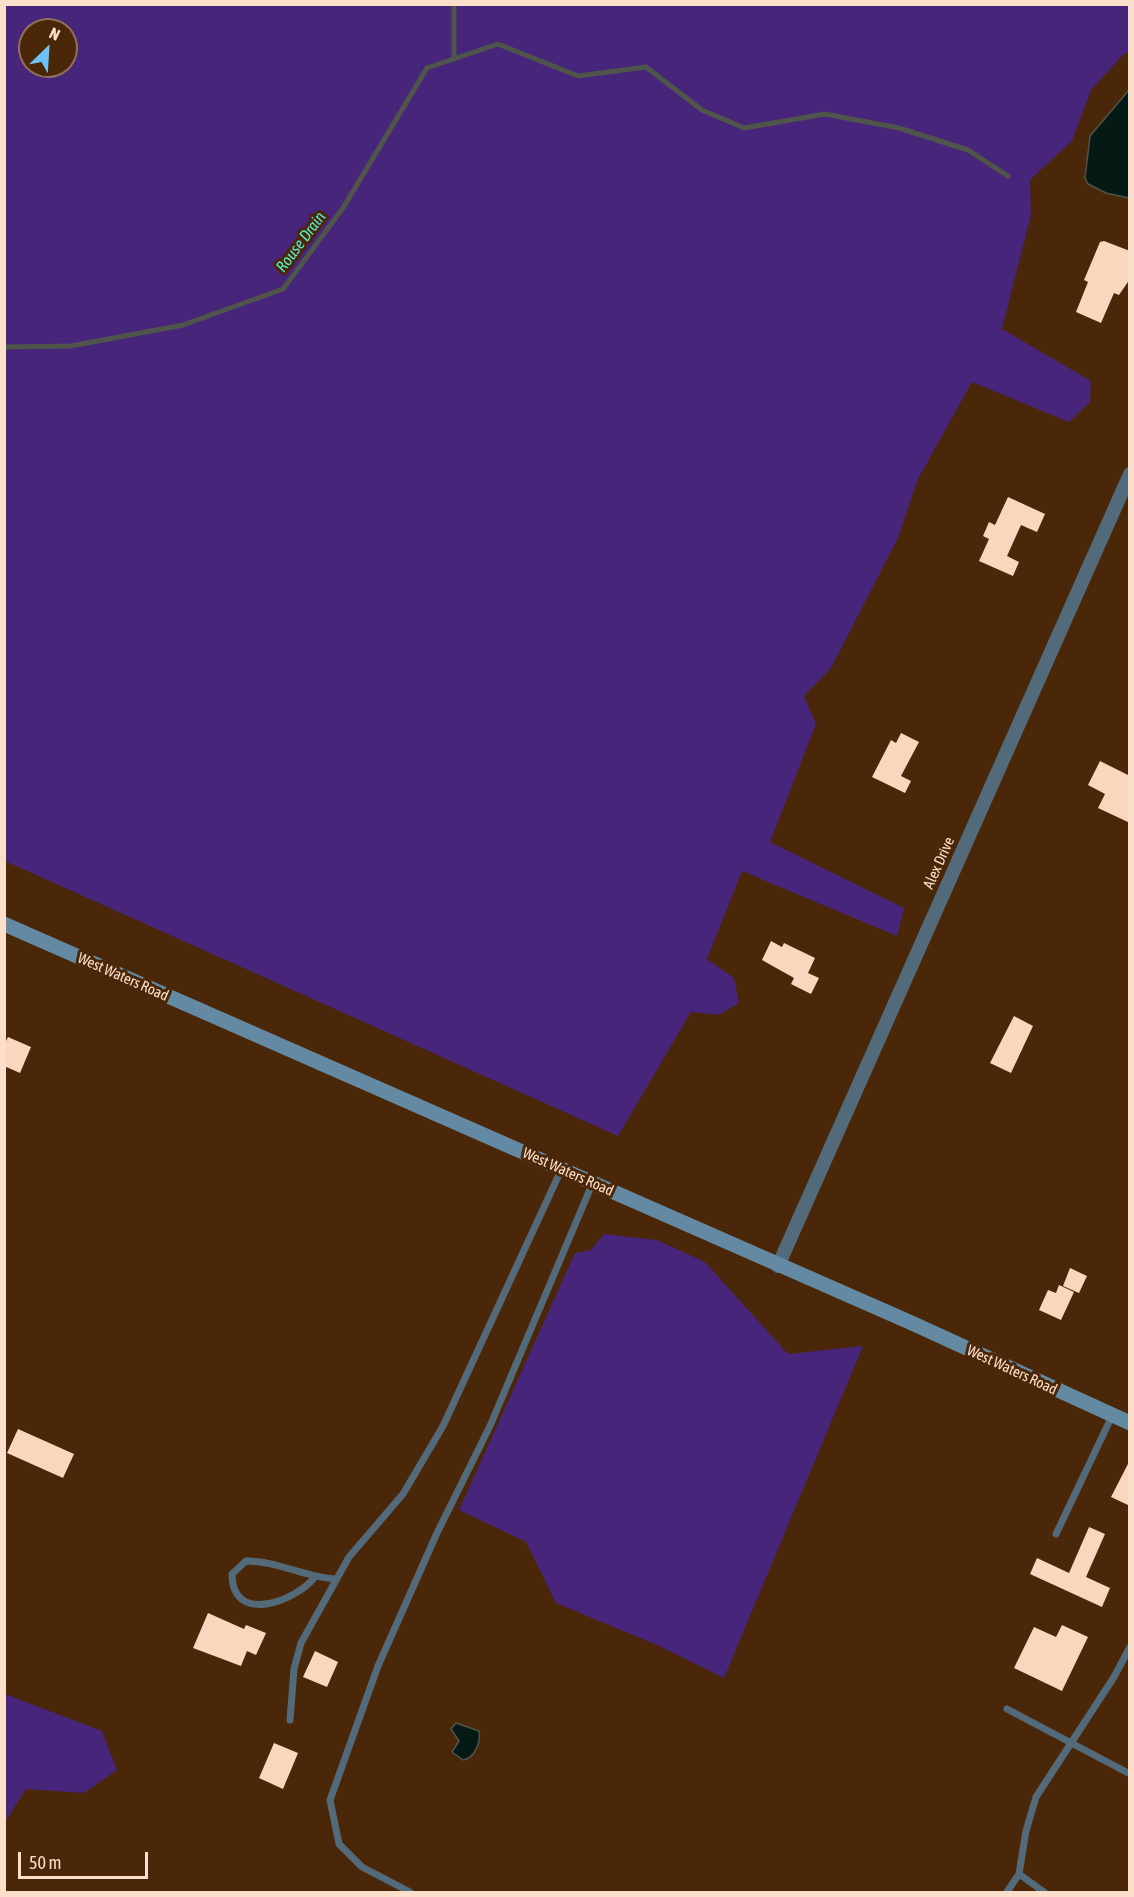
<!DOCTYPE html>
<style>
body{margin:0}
#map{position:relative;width:1134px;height:1897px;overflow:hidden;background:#4a2708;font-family:"Asap Condensed",sans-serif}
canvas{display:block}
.frame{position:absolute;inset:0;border:6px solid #fbdfcb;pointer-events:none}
.north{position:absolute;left:18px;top:18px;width:60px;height:60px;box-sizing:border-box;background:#4a2708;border:2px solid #917156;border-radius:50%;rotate:25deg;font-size:16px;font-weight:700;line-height:24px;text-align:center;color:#fbdfcb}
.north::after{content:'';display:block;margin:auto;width:21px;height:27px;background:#70c2f4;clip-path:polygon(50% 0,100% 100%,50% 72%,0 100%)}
.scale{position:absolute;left:18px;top:1852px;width:130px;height:27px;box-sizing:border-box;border:3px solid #fbdfcb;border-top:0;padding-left:8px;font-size:18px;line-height:21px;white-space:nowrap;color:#fbdfcb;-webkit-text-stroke:4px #4a2708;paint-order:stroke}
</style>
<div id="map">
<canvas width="1134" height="1897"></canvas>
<div class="frame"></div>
<div class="north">N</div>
<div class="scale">50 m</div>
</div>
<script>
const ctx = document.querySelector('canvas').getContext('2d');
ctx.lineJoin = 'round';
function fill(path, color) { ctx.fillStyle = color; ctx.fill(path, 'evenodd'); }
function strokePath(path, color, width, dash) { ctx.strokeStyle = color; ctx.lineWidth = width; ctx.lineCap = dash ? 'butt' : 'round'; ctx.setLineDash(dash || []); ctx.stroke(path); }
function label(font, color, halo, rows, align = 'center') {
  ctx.font = font + ' "Asap Condensed",sans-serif'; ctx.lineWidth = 6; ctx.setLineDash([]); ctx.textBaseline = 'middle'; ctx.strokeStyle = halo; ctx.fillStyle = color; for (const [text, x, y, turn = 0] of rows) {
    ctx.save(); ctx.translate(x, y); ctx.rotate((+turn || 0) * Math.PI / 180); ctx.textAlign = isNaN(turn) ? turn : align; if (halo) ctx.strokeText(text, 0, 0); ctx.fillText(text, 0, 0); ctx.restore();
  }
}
fill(new Path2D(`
 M5 4 1129 5V51L1122 56 1091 90 1072 141 1030 180 1031 215 1002 329 1091 381 1090 402 1069 422 972 382 918 479 898 538 831 668 804 696 816 724 770 842 904 908 897 936 742 871 707 959 734 978 739 1003 719 1015 691 1012 618 1136 5 861ZM30 30H66V66H30Z
 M604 1234 657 1240 705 1262 788 1354 863 1346 724 1678 657 1645 556 1603 526 1542 459 1510 575 1253 591 1250Z
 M5 1694 102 1731 117 1770 84 1793 26 1789 5 1822Z`), '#47257a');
const water = new Path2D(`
 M1129 90V198L1106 193 1088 184 1085 178 1090 136Z
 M456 1723 479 1731C481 1742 475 1758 463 1760L452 1752 459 1741 451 1729Z`);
fill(water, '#061a15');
strokePath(water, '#50554c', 1.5);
strokePath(new Path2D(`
 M454 4V59
 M4 347 71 346 183 325 283 289 343 208 427 68 498 44 578 76 646 67 702 110 744 128 825 114 899 128 968 150 1008 176`), '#50554c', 5);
fill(new Path2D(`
 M1104 241 1130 251V279L1119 295 1114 293 1101 323 1076 312 1088 282 1084 280 1100 242Z
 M1008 497 1045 514 1037 532 1021 525 1007 556 1019 562 1013 576 979 561 989 539 983 536 989 522 995 525Z
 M901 733 919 742 901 776 911 781 905 793 872 777 891 740 896 743Z
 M1100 761 1130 776V823L1098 808 1105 794 1088 785Z
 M771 941 782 947 784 943 815 958 808 973 819 978 811 994 791 984 794 978 762 960Z
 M1014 1016 1033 1026 1011 1073 990 1063Z
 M8 1037 31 1047 20 1073 4 1066V1045Z
 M1070 1268 1087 1276 1079 1293 1063 1286Z
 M1059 1285 1074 1292 1061 1320 1039 1310 1048 1290 1056 1293Z
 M18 1429 74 1454 63 1478 7 1453Z
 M1130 1460V1506L1111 1497Z
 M1089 1527 1105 1534 1086 1577 1110 1588 1102 1607 1030 1574 1037 1558 1069 1573Z
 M208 1613 244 1629 246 1625 266 1633 256 1655 247 1651 241 1666 193 1648Z
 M1062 1625 1088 1637 1062 1691 1014 1668 1034 1627 1056 1637Z
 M315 1651 338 1662 327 1687 303 1677Z
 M274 1743 298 1753 283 1789 259 1778Z`), '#f9d7be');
strokePath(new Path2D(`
 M1056 1534 1112 1416
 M315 1577C295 1602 232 1625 232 1574L246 1561C278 1561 304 1577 336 1579
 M1007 1709 1130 1774
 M290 1720 294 1669 301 1643 349 1557 403 1494 443 1426 562 1168
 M1019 1874 1044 1892
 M410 1892 362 1867 339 1844 330 1800 378 1666 437 1533 490 1426 593 1182
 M1007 1892 1019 1874 1026 1831 1036 1797 1114 1677 1130 1647`), '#526a7a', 7);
strokePath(new Path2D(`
 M778 1266 1130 474`), '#526a7a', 14);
strokePath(new Path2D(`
 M4 924 914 1324 1130 1423`), '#638aa2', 15);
label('15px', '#fbdfcb', '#4a2708', [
 ["Alex Drive",939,863,-66],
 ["West Waters Road",123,977,24],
 ["West Waters Road",568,1172,24],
 ["West Waters Road",1012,1370,25]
]);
label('italic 16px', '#53eed0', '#4a2708', [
 ["Rouse Drain",301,242,-53]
]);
</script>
